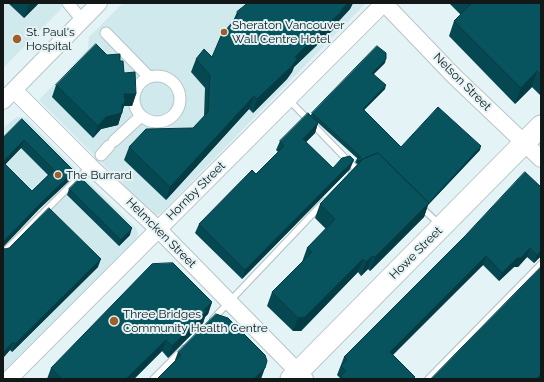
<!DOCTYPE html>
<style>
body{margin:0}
#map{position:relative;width:544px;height:382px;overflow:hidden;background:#e3f3f6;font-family:Raleway,sans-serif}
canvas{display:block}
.frame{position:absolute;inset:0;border:4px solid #121718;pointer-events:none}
</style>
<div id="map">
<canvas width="544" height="382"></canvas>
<div class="frame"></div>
</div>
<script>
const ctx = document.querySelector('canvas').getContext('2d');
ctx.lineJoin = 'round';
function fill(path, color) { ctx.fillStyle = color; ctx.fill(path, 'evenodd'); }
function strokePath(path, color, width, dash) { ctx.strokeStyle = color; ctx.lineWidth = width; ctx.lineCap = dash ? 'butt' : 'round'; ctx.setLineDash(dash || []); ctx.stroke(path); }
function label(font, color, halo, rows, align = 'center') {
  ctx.font = font + ' Raleway,sans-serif'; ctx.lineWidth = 4; ctx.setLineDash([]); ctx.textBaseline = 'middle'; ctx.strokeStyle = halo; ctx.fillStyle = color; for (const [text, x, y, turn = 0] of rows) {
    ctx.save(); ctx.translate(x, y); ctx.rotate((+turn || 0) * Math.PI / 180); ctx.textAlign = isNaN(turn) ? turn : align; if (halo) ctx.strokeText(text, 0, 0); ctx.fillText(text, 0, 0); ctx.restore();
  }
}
fill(new Path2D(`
 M3 3H61L62 5 61 9 3 68Z
 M123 3H366L162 212 157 215 152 213 39 100 88 49 89 37Z
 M17 117H23L27 119 76 169 74 175 81 181 86 179 136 228 138 233 136 239 3 373V128Z`), '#cfe9ed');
const lane = new Path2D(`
 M289 100 356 169 352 173
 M421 207 439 224
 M3 253 89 167
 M213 319 324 202
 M153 379 183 349
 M428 379 541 264`);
const street = new Path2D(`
 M68 3 82 20
 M106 33 149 77
 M134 99a23 23 0 1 1 46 0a23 23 0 1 1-46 0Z
 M114 141 141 116
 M101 155 109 146`);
const secondary = new Path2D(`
 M384 3 454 76 541 159
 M14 90 90 166 158 229 305 379
 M3 101 99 3
 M9 379 384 3`);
const highway = new Path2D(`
 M291 379 541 126`);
strokePath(lane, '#b6c5c8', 8);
strokePath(street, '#b6c5c8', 13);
strokePath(secondary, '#b6c5c8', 18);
strokePath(highway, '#b6c5c8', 23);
strokePath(lane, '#fff', 5.5);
strokePath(street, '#fff', 11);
strokePath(secondary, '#fff', 16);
strokePath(highway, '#fff', 21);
fill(new Path2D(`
 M8 3H39L24 18Z
 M248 3H353L350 9 338 22 337 26 294 67 292 72 287 79 253 113 249 109 166 200 124 160 129 147 193 128 204 117 205 88 191 72 196 59 212 57 234 19 237 12Z
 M449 3H541V96L532 87 515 104 449 36 454 21 461 15Z
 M107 55 120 61 124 73 136 94 132 106H124L118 125 101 129 93 138 52 97 56 85Z
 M385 63 374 74 385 89 364 110 401 147 480 150 428 205 424 217 370 271 368 269 361 276 358 272 301 331H293L267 306 272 292 302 262 307 248 326 229 315 218 320 204 359 163 357 164 355 162 357 159H358L317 122 318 123 315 133 306 142 333 168 350 169 242 279 195 233 199 224 256 174 278 152 276 150 280 141 311 115 312 113Z
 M22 119 71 179 39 209 3 247V138ZM21 148 48 175 32 191 5 164Z
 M541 187V256L534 263 527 257 518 267H514L499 281 483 265 392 355 415 377 414 379H340V378L337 375 344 357Z
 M69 189 130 235 119 246 67 195Z
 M3 248 5 249 98 267 12 352 10 350 3 358Z
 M212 302 208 314 205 317 203 323 168 358 162 351 134 379H47L51 368Z
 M178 352 261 379 175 360Z`), '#064852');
fill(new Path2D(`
 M31 3H39L24 18 28 6Z
 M348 3H353L350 9 338 22 337 26 294 67 292 72 287 79 253 113 257 99 295 57Z
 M386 59 385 63 371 76 372 73Z
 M537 71 532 87 515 104 521 88Z
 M386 85 385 89 362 112 363 109Z
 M124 94H136L132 106H124L118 125 101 129 93 138 98 126Z
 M254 96 249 109 166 200 170 187Z
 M318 123 315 133 300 148 303 139Z
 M24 140 21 148 3 167V162Z
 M481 146 480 150 428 205 424 217 370 271 375 257 428 203Z
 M376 155 375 158 357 164 358 161Z
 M354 160 350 169 242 279 245 270Z
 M74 171 71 179 39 209 3 247V242L42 202Z
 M132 228 130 235 119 246 121 240Z
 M530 248 527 257 518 267H514L499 281 502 273 517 258Z
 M541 251V256L534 263 537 255Z
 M372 256 368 269 361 276 366 262Z
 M486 256 483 265 387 361 390 352Z
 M101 259 98 267 12 352 15 344Z
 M363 259 358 272 301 331H293L298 318Z
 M212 302 208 314 205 317 203 323 168 358 172 346 204 310Z
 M166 340 162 351 134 379H126Z
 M13 342 10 350 3 358V353Z
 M265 368 261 379H254Z
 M541 374V379H536Z`), '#053b42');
const building = new Path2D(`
 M26 3H31L28 6Z
 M248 3H348L342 9 341 12 295 57 297 59 292 66 257 99 254 96 170 187 129 147 146 129 193 128 208 112 210 75 196 59 204 49 212 57 221 36 239 14 237 12Z
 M470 3H541V75L537 71 521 88 454 21 471 4Z
 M96 44 107 55 120 54V61H123L124 73 135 72 136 94H124L125 104H122V113L106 117 98 126 56 85Z
 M377 46 386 53V59L372 73 386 85 363 109 401 147 438 107 481 146 429 203 378 153 358 161 357 159 361 157 312 113Z
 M308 113 318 123 303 139 333 168 342 158 350 156 354 160 245 270 199 224 252 170 256 174 284 146 280 141Z
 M22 119 74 171 42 202 3 242V162L32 191 54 170 24 140 3 162V138Z
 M378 153 429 203 375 257 372 256 366 262 363 259 305 317 298 318 272 292 312 252 307 248 335 219 320 204 363 159Z
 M525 172 541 187V251L537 255 530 248 521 258H517L502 273 486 256 390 352 415 377 413 379H344L341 376 346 371 341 366 347 360 344 357 465 236Z
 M80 178H81L132 228 121 240 69 189Z
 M49 208 101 259 15 344 13 342 3 353V248L5 249 9 248Z
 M173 263 212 302 204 310 207 311 172 346 166 340 126 379H62L51 368 152 264Z
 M541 267V374L536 379H431Z
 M216 314 228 318 265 355 267 361 265 368 254 379H157L181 355 178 352Z`);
fill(building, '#07545f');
strokePath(building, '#053b42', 1);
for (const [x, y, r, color] of [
 [224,32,4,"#9f6027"],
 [17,39,5,"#9f6027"],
 [58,175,4,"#9f6027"],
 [114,321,5,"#9f6027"]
]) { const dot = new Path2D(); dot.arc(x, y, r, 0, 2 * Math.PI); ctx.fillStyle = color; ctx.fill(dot); strokePath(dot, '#e3f3f6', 1.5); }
label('12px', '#121718', '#e3f3f6', [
 ["Sheraton Vancouver",232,25],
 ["Wall Centre Hotel",232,39],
 ["St. Paul's",26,32],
 ["Hospital",26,46],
 ["The Burrard",66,175],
 ["Three Bridges",123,314],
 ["Community Health Centre",123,328]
], 'left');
label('12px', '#121718', '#e3f3f6', [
 ["Nelson Street",462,82,45],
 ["Hornby Street",196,191,-45],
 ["Helmcken Street",161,233,45],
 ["Howe Street",416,253,-45]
]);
</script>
